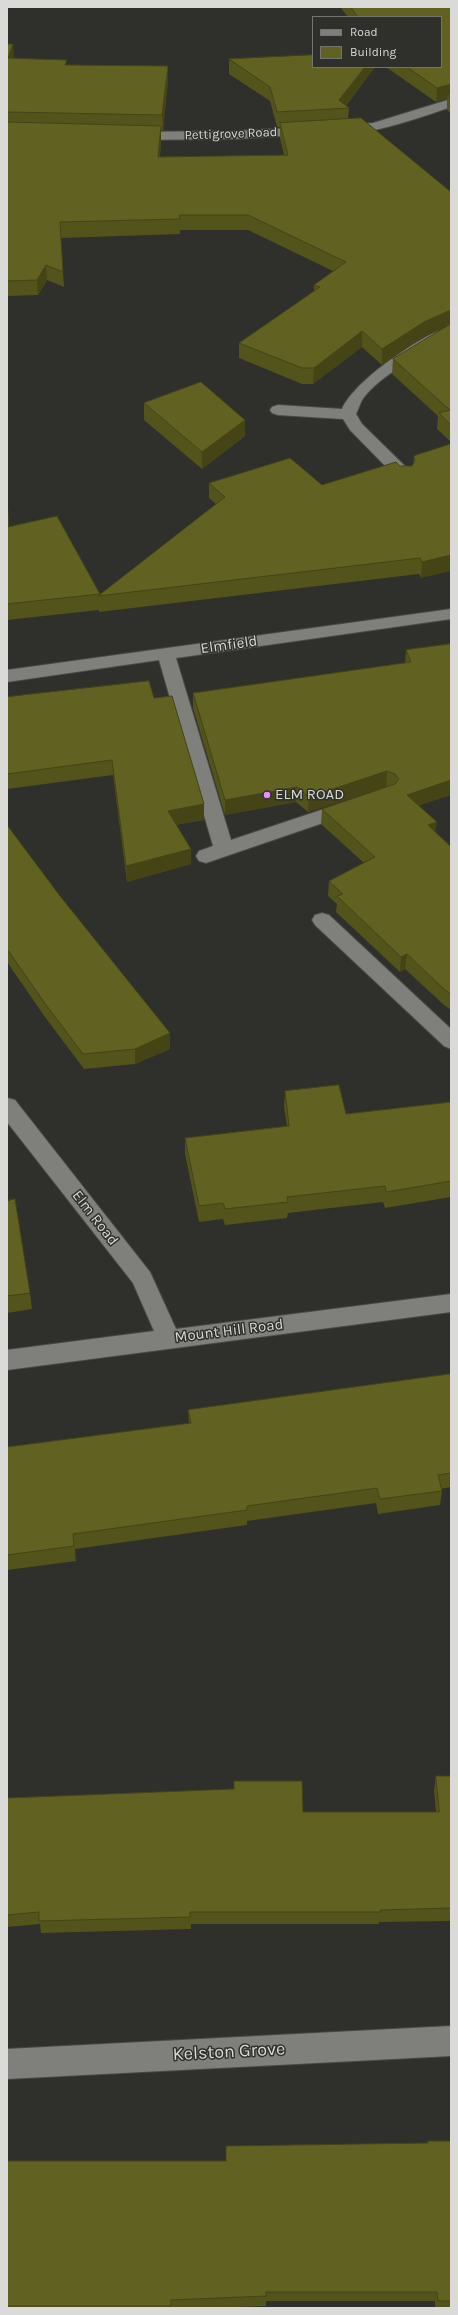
<!DOCTYPE html>
<style>
body{margin:0}
#map{position:relative;width:458px;height:2315px;overflow:hidden;background:#2f2f2c;font-family:Karla,sans-serif}
canvas{display:block}
.frame{position:absolute;inset:0;border:8px solid #dadad8;pointer-events:none}
.legend{position:absolute;left:312px;top:16px;width:130px;height:52px;box-sizing:border-box;background:#2f2f2c;border:1px solid #737371;margin:0;padding:5px 7px;list-style:none;font-size:12px;color:#dadad8}
.legend li{display:flex;align-items:center;gap:8px;height:20px}
.legend b{width:20px;border:1px solid #737371}
</style>
<div id="map">
<canvas width="458" height="2315"></canvas>
<div class="frame"></div>
<ul class="legend">
<li><b style="height:5px;background:#7f7f7c"></b>Road</li>
<li><b style="height:11px;background:#616121"></b>Building</li>
</ul>
</div>
<script>
const ctx = document.querySelector('canvas').getContext('2d');
ctx.lineJoin = 'round';
function strokePath(path, color, width, dash) { ctx.strokeStyle = color; ctx.lineWidth = width; ctx.lineCap = dash ? 'butt' : 'round'; ctx.setLineDash(dash || []); ctx.stroke(path); }
function fill(path, color) { ctx.fillStyle = color; ctx.fill(path, 'evenodd'); }
function label(font, color, halo, rows, align = 'center') {
  ctx.font = font + ' Karla,sans-serif'; ctx.lineWidth = 3; ctx.setLineDash([]); ctx.textBaseline = 'middle'; ctx.strokeStyle = halo; ctx.fillStyle = color; for (const [text, x, y, turn = 0] of rows) {
    ctx.save(); ctx.translate(x, y); ctx.rotate((+turn || 0) * Math.PI / 180); ctx.textAlign = isNaN(turn) ? turn : align; if (halo) ctx.strokeText(text, 0, 0); ctx.fillText(text, 0, 0); ctx.restore();
  }
}
const minor = new Path2D(`
 M451 99V107C433 113 346 145 335 129L342 125 373 123Z
 M310 127 315 128 317 131 315 134 235 139 132 140 125 136 132 132 235 131Z
 M451 326V337C426 351 378 376 362 400 360 404 358 410 356 414L362 424 411 472 413 476 411 480H399L350 430 343 419 278 415 272 413 270 410 272 407 278 405 342 409C354 381 422 334 451 326Z
 M451 609V619L176 658 231 840 351 800 358 801 361 806 358 811 206 863 199 861 196 856 199 851 213 846 159 660 7 682V670Z
 M322 913 329 915 451 1029V1049L444 1046 315 925 312 920 315 915Z
 M7 1098 15 1100 150 1272 176 1329 451 1294V1312L7 1370V1350L154 1331 133 1283 7 1122Z
 M451 2026V2056L7 2079V2049Z`);
strokePath(minor, '#4a4a47', 2);
fill(minor, '#7f7f7c');
fill(new Path2D(`
 M340 7H451V113L447 110V99L436 102 386 67H441V17H348Z
 M7 44 14 58 67 65 168 66V81L163 130H161V141L160 157 284 155 280 138V127H277L270 101 229 74V59L375 67 346 106 349 108 348 119 451 192V442L437 429 438 416 392 374 393 359 449 325 423 337 382 365 362 347 313 384H302L239 358V343L314 291V285L333 271 248 230H180V234L61 238 64 287 47 280 38 295 7 296Z
 M144 403 245 420V436L202 469 144 420Z
 M451 444 421 578 419 574 99 612V610L7 620V485L9 527 100 594V595L216 504 209 498V483L322 485 400 466H412L413 464 414 456Z
 M451 644 419 806 436 833 451 847V1010L444 1005 405 969 400 972 336 912 337 904 328 896 329 881 364 863 321 824 322 809 387 787H386L308 812 296 802 225 815 193 708V693L405 663 406 650Z
 M7 697 154 698 204 804V820L176 825 191 864 127 882 113 775 7 789Z
 M7 825 170 1049 135 1064 84 1069 45 1017 7 962Z
 M285 1091 346 1114 451 1103V1197L385 1208 383 1202 288 1213 287 1218 225 1225 223 1219 199 1222 185 1154V1138L287 1126 284 1107Z
 M7 1201 30 1293 32 1309 7 1313Z
 M451 1374V1487L441 1489 442 1491 440 1505 378 1514 376 1503 247 1521V1525L75 1549 76 1561 7 1570V1447L189 1424 188 1410Z
 M436 1776H451V1921L379 1922V1924H191V1929L41 1933 40 1924 7 1927V1798L303 1812H436L434 1790Z
 M428 2141H451V2308H435V2301H266V2306L209 2308H7V2161H226L427 2143Z`), '#53531c');
fill(new Path2D(`
 M13 44 14 59 8 58Z
 M168 66V81L163 130 162 115Z
 M365 67H375L344 108 339 100Z
 M451 84V98L448 96 447 99 436 102 437 88Z
 M161 126V141L158 172V157Z
 M46 265 47 280 38 295 37 280Z
 M451 310 450 325 423 337 382 365V349L424 322Z
 M362 331V347L313 384 314 368Z
 M245 420V436L202 469V452Z
 M7 485 9 543 8 527Z
 M451 555V571L421 578 422 562Z
 M387 771 386 787 308 812 309 797Z
 M451 780V795L406 810 407 795Z
 M297 787 296 802 225 815V800Z
 M204 804V820L168 826V811Z
 M437 822 435 837 428 825Z
 M191 849V864L127 882 126 866Z
 M407 954 405 969 400 972 401 957Z
 M170 1033V1049L135 1064V1049Z`), '#444417');
const building = new Path2D(`
 M351 7H451V84L437 88 407 67H441V17H358Z
 M7 44H13L8 58 67 60 65 65 168 66 162 115 7 112Z
 M313 55V67H365L339 100 349 108 277 112 270 87 229 59Z
 M451 94V98L448 96Z
 M361 118 451 192V310L424 322 382 349 362 331 314 368H302L239 343 320 287 314 285 346 262 248 215H179L180 219 60 222 63 272 46 265 37 280 7 281V122L161 126 158 157 288 155 280 123Z
 M451 324V425L439 413 450 410 393 359Z
 M201 382 245 420 202 452 144 403Z
 M451 444V555L422 562 420 558 98 596 225 497 209 483 290 458 322 485 396 462 400 466H412L415 461 414 456Z
 M7 505 8 527 57 516 100 594 7 604Z
 M451 644V780L407 795 437 822 428 825 451 847V994L445 990 407 954 401 957 337 896 343 894 329 881 375 857 322 809 395 784 399 779 395 774 387 771 309 797 297 787 225 800 193 693 411 662 406 650Z
 M149 681 154 698 172 696 204 804 168 811 191 849 126 866 112 760 7 774V697Z
 M7 825 60 896 170 1033 135 1049 83 1054 44 1002 7 949Z
 M339 1085 346 1114 451 1102V1181L386 1192 385 1186 287 1197 288 1202 225 1209 223 1203 199 1206 185 1138 289 1126 285 1091Z
 M15 1199 30 1293 7 1296V1201Z
 M451 1374V1473L438 1475 442 1491 380 1499 377 1488 247 1506V1510L73 1534 74 1546 7 1555V1447L191 1423 188 1410Z
 M436 1776H451V1908L380 1910 381 1912H190V1917L39 1921V1912L7 1915V1798L234 1789V1781H302L303 1812H439Z
 M428 2141H451V2301H438L437 2292H266V2296L171 2300V2306H7V2161H226V2146L428 2143Z`);
fill(building, '#616121');
strokePath(building, '#444417', 1);
for (const [x, y, r, color] of [
 [267,795,4,"#e98dfe"]
]) { const dot = new Path2D(); dot.arc(x, y, r, 0, 2 * Math.PI); ctx.fillStyle = color; ctx.fill(dot); strokePath(dot, '#2f2f2c', 1.5); }
label('13px', '#dadad8', '#2f2f2c', [
 ["Pettigrove Road",231,134,-2]
]);
label('15px', '#dadad8', '#2f2f2c', [
 ["Elmfield",229,645,-8],
 ["Elm Road",95,1218,52],
 ["Mount Hill Road",229,1331,-7]
]);
label('15px', '#dadad8', '#2f2f2c', [
 ["ELM ROAD",275,795]
], 'left');
label('18px', '#dadad8', '#2f2f2c', [
 ["Kelston Grove",229,2052,-3]
]);
</script>
